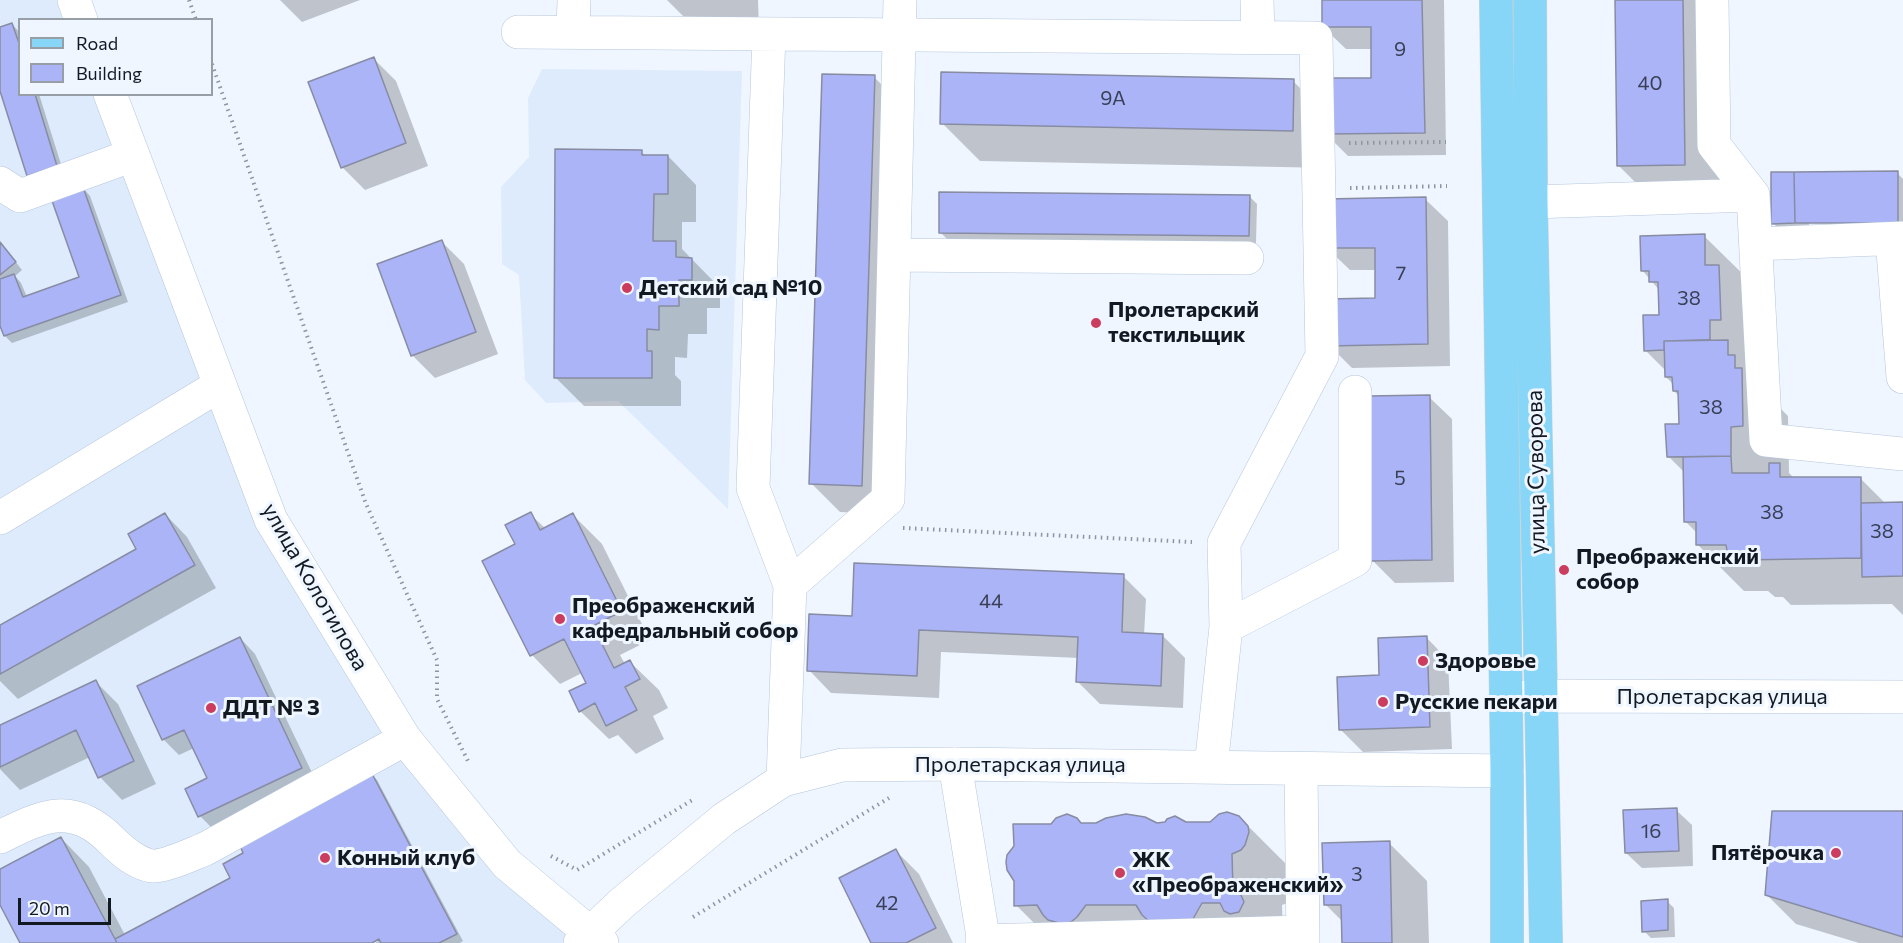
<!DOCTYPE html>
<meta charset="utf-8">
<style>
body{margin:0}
#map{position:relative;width:1903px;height:943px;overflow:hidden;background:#eff6ff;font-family:Commissioner,sans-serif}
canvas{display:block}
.legend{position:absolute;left:18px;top:18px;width:195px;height:78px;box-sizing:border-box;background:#eff6ff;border:2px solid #979ea6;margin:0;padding:8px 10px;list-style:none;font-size:18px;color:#131921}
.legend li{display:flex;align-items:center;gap:12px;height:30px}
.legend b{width:30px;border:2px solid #979ea6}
.scale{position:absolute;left:18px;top:898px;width:93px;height:27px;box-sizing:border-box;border:3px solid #131921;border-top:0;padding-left:8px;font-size:18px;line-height:21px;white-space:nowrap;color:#131921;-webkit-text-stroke:4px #eff6ff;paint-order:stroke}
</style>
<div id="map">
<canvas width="1903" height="943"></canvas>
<ul class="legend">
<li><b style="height:8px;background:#88d6f7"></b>Road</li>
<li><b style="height:16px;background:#aab4f7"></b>Building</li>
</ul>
<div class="scale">20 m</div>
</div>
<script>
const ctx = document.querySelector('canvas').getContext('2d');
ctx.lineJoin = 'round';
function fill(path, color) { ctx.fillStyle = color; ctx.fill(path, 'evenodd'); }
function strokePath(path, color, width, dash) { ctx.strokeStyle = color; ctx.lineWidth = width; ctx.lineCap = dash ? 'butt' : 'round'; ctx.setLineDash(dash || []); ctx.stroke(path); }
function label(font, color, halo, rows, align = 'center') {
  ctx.font = font + ' Commissioner,sans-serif'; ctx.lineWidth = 6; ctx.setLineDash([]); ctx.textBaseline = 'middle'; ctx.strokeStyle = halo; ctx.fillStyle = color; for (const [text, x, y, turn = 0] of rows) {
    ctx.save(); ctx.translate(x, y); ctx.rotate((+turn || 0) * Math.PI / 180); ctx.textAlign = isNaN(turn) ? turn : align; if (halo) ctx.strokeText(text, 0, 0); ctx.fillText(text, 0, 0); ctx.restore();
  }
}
fill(new Path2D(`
 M0 0H68L76 19 20 20V94L104 95 214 382 402 746 580 932 569 943H0Z
 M542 69 742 71 728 509 618 401 546 403 525 380 519 275 502 264 501 187 529 157 528 98Z`), '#deebfc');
fill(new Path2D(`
 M280 0H360L302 22Z
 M667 0H758L759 32 700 33Z
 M1323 0H1444L1446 155 1348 156 1331 139 1330 168 980 161 942 123 1293 81 1325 113 1373 79 1372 49H1346L1323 27Z
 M1617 0H1720L1723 203 1657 204 1619 166Z
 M12 24 20 33V94H39L64 174 36 182 0 86V28Z
 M374 59 396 81 428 166 365 190 342 167Z
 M874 77 903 106 891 514 840 512 811 483Z
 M641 152 646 156H668L696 185V222H682V249L720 288V308H707V334H688L687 358 675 357V375L681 381V406H584L555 377Z
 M1897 173 1903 179V221L1809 222V225L1903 224 1780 230 1773 223Z
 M83 188 90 196 128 302 12 343 5 336 0 322V242L22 270 15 276 21 283 27 297 81 278Z
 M1249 196 1257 204 1256 243 948 240 940 232Z
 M1425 199 1448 221 1450 366 1352 368 1329 345 1377 300 1376 270H1350L1327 248Z
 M1704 236 1751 282 1774 395 1781 403V409L1788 416 1789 473 1794 478H1860L1886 504 1903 503V615L1892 604 1791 605 1783 597H1775L1768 591H1744L1698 545V534L1685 521V473L1668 456 1681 425 1680 397 1674 391V385L1666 377V371L1645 350 1660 316V291L1642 270Z
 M442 242 464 264 498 354 435 378 412 355Z
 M1429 397 1452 419 1454 582 1395 583 1372 560Z
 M165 514 187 537 216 588 18 699 0 681V627L138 549Z
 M530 514 546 529 573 515 602 544 650 640 620 655 625 664 630 662 659 690 668 708 653 716 664 739 636 754 618 735 609 739 580 711 588 683 582 673 560 684 532 655 517 545Z
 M1123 576 1146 599 1144 635 1163 636 1185 658 1183 708 1100 704 1078 682 1079 658 941 652 939 698 831 693 809 670 853 617Z
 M1426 637 1448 660 1452 749 1363 752 1340 729 1381 677Z
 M240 638 255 654 317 783 215 831 200 816 209 779 194 748 179 755 164 740 139 686Z
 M95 681 118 704 156 784 122 800 100 777 90 757 20 790 0 769V727Z
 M370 772 377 780 463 941 460 943H375L386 937 385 934 368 943H22L0 902V871L61 838 89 867 125 935 232 879 245 853Z
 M1676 810 1692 825 1693 866 1642 868 1626 853Z
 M1903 813V943H1859L1796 924 1767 895Z
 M1243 821 1294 872 1292 901 1282 905 1283 939 1054 943 1016 905 1083 825Z
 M1389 843 1427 881 1429 943H1344L1343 922 1325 904Z
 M896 851 919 874 953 943H873Z
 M1667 901 1674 908 1675 937 1651 938 1644 931Z`), '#0003');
const building = new Path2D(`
 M1322 0H1422L1425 133 1324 134 1323 78H1371V27H1322Z
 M1615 0H1683L1685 165 1617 166Z
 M12 23 20 46V94H35L57 166 27 176 0 91V27Z
 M374 57 406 143 341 168 308 82Z
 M941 72 1294 79 1293 131 940 124Z
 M822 74 875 75 862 486 809 484Z
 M555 149 642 150V155H668V194H654L653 241H676V257L692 258V280H679V306H659V330L647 329V351H652V378H554Z
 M1898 171V223H1795L1794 172Z
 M1771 172H1794L1795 223 1771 224Z
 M83 187 121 295 4 336 0 326V279L14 274 23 297 79 277 51 198Z
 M939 192 1250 195 1249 236 939 233Z
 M1426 197 1428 344 1328 346 1327 299 1375 298V248H1326L1325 199Z
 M1705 234V265H1719L1721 320H1710V340L1664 341V350L1644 351 1643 315H1659L1658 282H1649V271H1641L1640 236Z
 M442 240 476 332 411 356 377 264Z
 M0 242 16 262 0 275Z
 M1728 340V355H1735V368H1742L1743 426 1731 427V456L1667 457 1665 424H1679L1678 391H1673L1672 377H1665L1664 341Z
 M1430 395 1432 560 1371 561 1368 396Z
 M1731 456 1732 473H1769V463H1780V477H1861V558L1743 560V551H1727L1726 545H1696V522H1684L1683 457Z
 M1903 502V576L1862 577 1861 503Z
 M531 512 540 530 573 513 622 611 593 626 614 668 630 660 640 679 625 687 637 710 606 726 595 703 579 712 569 691 586 683 564 639 530 656 482 561 515 544 505 525Z
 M165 513 195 565 0 674V625L136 549 128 534Z
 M854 563 1124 574 1122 632 1163 634 1161 686 1076 682 1078 637 919 630 917 676 807 671 809 614 852 616Z
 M1427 636 1430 727 1339 730 1337 677 1379 675 1378 638Z
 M240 637 302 768 198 817 185 789 207 778 184 730 162 740 137 686Z
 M96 680 134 761 98 778 76 730 0 767V725Z
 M370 770 457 934 439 943H381L379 939 372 943H117L115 939 230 878 223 864 243 853 238 841Z
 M1677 808 1679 851 1625 853 1623 810Z
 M1772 811H1903V937L1765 895Z
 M1227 812 1239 816 1248 826 1249 832 1245 845 1241 850 1232 854 1233 890 1241 895 1244 902 1239 912 1230 914 1224 911 1220 903H1202L1193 919 1151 923 1142 915 1136 905H1086L1077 917 1071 922 1063 924 1048 920 1043 915 1037 905 1014 906V881L1007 870 1006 862 1007 855 1014 846 1013 824H1051L1056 818 1067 814 1077 818 1081 823H1096L1106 818 1126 814 1145 817 1157 823 1165 822 1167 819 1175 816 1186 822H1210L1219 814Z
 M61 837 115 939 117 943H20L0 905V869Z
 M1390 841 1392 943H1342L1341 905H1324L1322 843Z
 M896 849 936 928 906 943H871L839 878Z
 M1668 899V930L1642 932 1641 901Z`);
fill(building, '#aab4f7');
strokePath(building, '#888ca3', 1.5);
const minor = new Path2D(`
 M74 0 81 20
 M1257 0 1258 37
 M1712 0 1714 145 1753 195
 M518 32 1316 38 1322 356 1224 543 1226 627
 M573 32 574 0
 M769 34 753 488 790 585 783 780
 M110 94 271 520 405 739 507 864 602 943
 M0 183 20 196 133 155
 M1531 202 1753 195 1766 440 1903 454
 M1892 239 1903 377
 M1756 244 1903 238
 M894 255 1247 258
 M0 518 220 385
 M790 585 888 499 900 0
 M1512 698 1541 696 1903 697
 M955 764 984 943
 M1211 767 1226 627 1355 560V392
 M1301 769 1303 943
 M0 837C44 815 73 801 113 842 122 851 138 864 152 866 165 867 192 854 205 849L405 739
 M982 941 1303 932
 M580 943 622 903 724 819 783 780 842 765 955 764 1507 771`);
const major = new Path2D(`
 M1496 0 1507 771V943
 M1530 0 1531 202 1546 943`);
strokePath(minor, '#b5c6db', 34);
strokePath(major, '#d0d1d3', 34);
strokePath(new Path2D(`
 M189 0 196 20
 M212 64 366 504 437 660V699L469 763
 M1349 143 1446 142
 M1350 188 1447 186
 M903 528 1192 542
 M551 856 577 870 694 799
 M693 917 889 798`), '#8f959e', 4, [1.5, 4.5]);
strokePath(minor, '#fff', 33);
strokePath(major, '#88d6f7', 33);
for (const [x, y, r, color] of [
 [627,288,6,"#cb3c5e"],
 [1096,323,6,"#cb3c5e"],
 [1564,570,6,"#cb3c5e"],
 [560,619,6,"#cb3c5e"],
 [1423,661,6,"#cb3c5e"],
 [1383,702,6,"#cb3c5e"],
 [211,708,6,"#cb3c5e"],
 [1836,853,6,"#cb3c5e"],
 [325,858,6,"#cb3c5e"],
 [1120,873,6,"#cb3c5e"]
]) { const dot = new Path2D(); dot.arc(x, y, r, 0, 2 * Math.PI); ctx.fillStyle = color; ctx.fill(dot); strokePath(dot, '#eff6ff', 2); }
label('20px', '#394056', null, [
 ["9",1400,49],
 ["40",1650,83],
 ["9А",1113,98],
 ["7",1401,273],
 ["38",1689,298],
 ["38",1711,407],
 ["5",1400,478],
 ["38",1772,512],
 ["38",1882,531],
 ["44",991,601],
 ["16",1651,831],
 ["3",1357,874],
 ["42",887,903]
]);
label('bold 22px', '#131921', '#eff6ff', [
 ["Детский сад №10",639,288],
 ["Пролетарский",1108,310],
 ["текстильщик",1108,335],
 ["Преображенский",1576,557],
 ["собор",1576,582],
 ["Преображенский",572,606],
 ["кафедральный собор",572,631],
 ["Здоровье",1435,661],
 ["Русские пекари",1395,702],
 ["ДДТ № 3",223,708],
 ["Пятёрочка",1824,853,"right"],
 ["Конный клуб",337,858],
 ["ЖК",1132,860],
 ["«Преображенский»",1132,885]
], 'left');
label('22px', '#131921', '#eff6ff', [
 ["улица Суворова",1536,472,-91],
 ["улица Колотилова",315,587,60],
 ["Пролетарская улица",1722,697],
 ["Пролетарская улица",1020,765]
]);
</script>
